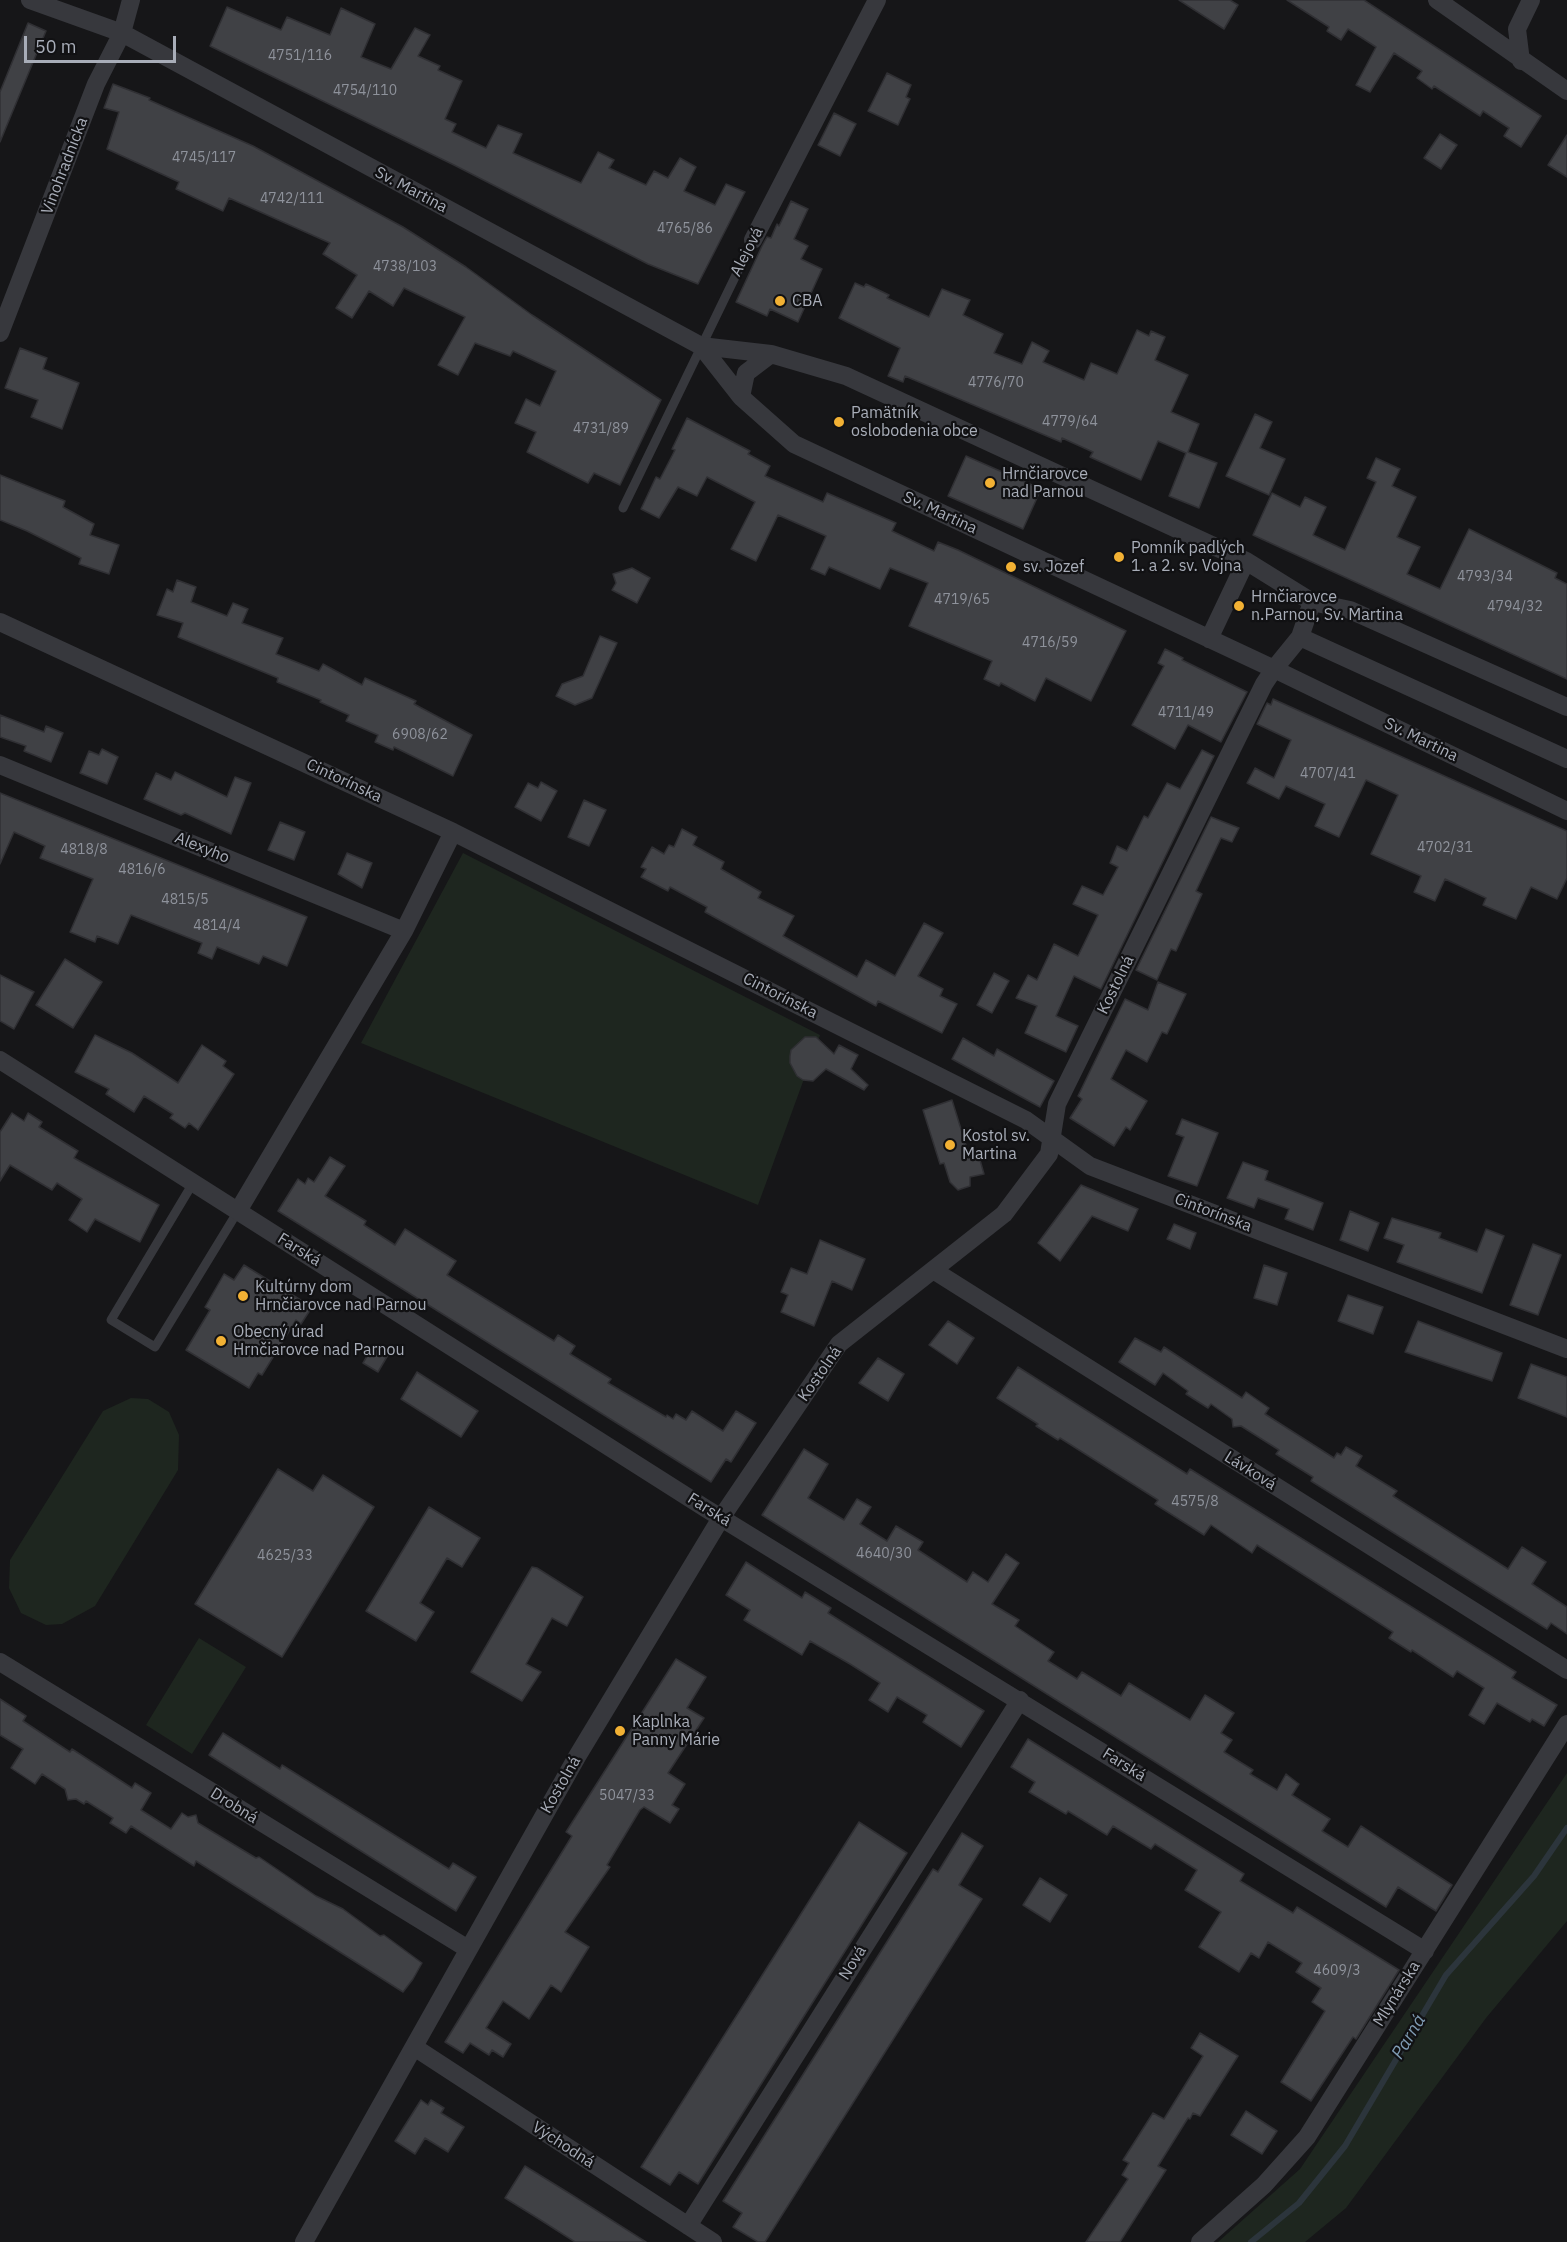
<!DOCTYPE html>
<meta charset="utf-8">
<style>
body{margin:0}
#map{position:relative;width:1567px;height:2242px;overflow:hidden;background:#161618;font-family:"IBM Plex Sans",sans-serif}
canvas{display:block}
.scale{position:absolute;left:24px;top:36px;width:152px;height:27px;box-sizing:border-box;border:3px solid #a8adb8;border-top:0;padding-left:8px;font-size:18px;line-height:21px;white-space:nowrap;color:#a8adb8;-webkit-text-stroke:4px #111113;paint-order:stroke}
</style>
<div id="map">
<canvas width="1567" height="2242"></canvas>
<div class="scale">50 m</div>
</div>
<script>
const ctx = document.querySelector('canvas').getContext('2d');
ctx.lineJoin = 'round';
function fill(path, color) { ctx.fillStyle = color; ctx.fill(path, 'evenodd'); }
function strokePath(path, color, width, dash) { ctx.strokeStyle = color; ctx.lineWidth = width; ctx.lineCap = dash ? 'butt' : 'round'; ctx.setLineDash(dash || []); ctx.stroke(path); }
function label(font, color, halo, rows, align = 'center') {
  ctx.font = font + ' "IBM Plex Sans",sans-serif'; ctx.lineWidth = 4.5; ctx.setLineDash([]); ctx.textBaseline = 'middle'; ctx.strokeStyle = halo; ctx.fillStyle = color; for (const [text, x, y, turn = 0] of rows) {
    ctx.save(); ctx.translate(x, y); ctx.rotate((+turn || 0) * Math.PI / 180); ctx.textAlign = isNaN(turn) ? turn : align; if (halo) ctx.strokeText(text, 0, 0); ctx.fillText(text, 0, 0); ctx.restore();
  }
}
fill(new Path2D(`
 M463 853 820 1035 758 1205 361 1043Z
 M131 1398 148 1399 169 1412 179 1435 178 1470 95 1606 62 1624 46 1625 21 1613 9 1588 10 1560 103 1411Z
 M199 1638 246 1667 192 1754 146 1725Z
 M1567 1773V1921L1486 2018 1346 2208 1305 2242H1218L1300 2169Z`), '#1e261f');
strokePath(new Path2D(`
 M1251 2242 1299 2203 1345 2146 1446 1975 1534 1876 1567 1828`), '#2c353c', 6);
const building = new Path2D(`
 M1179 0H1230L1238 5 1224 29Z
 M1287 0H1364L1541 116 1521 147 1504 136 1509 128 1483 111 1480 116 1434 86 1432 89 1417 78 1422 71 1394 53 1370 92 1356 85 1376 47 1348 29 1341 40 1327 31 1329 27Z
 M227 7 281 30 287 17 330 35 341 8 375 24 361 57 391 69 415 28 430 35 418 56 440 66 438 70 462 81 445 119 456 124 452 132 486 148 498 125 522 134 513 153 581 183 598 152 614 160 609 168 646 185 654 171 668 178 680 158 696 167 684 191 715 205 726 184 745 192 698 284 648 264 454 165 210 46Z
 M28 23 46 31 0 142V92Z
 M887 73 911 85 906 97 910 99 898 125 868 111Z
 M113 84 150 98 149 100 253 146 403 227 466 267 532 315 661 400 620 485 594 473 588 483 527 452 536 432 515 423 526 399 540 406 556 371 513 351 510 356 475 343 458 375 438 365 465 317 404 288 393 306 369 291 352 318 336 308 357 275 323 254 330 243 229 198 223 211 176 189 179 182 107 149 119 112 104 108Z
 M834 113 856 124 840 156 818 145Z
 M1440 134 1457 145 1441 169 1424 158Z
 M1567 135V177L1548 165Z
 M791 201 808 209 794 239 808 246 801 259 822 269 798 322 770 309 767 316 736 302 762 246 767 237 771 238 777 224 779 226Z
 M855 283 864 287 866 284 889 295 887 298 929 317 942 289 970 300 963 315 1003 334 994 353 1022 364 1032 342 1049 351 1043 362 1084 380 1091 363 1117 374 1137 330 1149 336 1151 331 1165 337 1155 360 1188 375 1171 412 1199 424 1188 452 1217 463 1199 508 1169 496 1186 453 1158 441 1141 480 1090 457 1093 452 1062 438 1061 442 905 376 903 382 888 376 900 348 839 318Z
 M20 348 47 358 43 369 79 383 62 429 31 417 38 400 5 388Z
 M1255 414 1272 422 1260 448 1285 459 1269 495 1226 476Z
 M687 418 750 451 748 454 770 466 765 476 823 502 827 493 896 523 892 531 934 551 938 542 958 550 1126 631 1091 701 1046 678 1035 701 1001 683 999 686 984 679 992 661 909 626 928 583 890 568 880 589 829 567 825 575 811 569 826 536 778 515 756 561 731 549 755 502 707 477 697 496 678 487 659 518 641 509 656 477 660 479 675 450 672 449Z
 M966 456 1041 489 1023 529 948 496Z
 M1376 458 1400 469 1392 486 1416 497 1397 537 1420 547 1407 574 1440 589 1469 529 1557 573 1555 578 1567 584V679L1253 535 1272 493 1300 507 1305 497 1326 507 1313 535 1345 550 1376 482 1367 478Z
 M0 475 65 501 63 507 94 524 90 535 119 545 109 574 79 564 81 558 27 531 0 520Z
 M632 568 650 578 637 603 612 590 616 583 613 574Z
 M177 580 196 587 191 602 227 616 233 603 248 609 242 623 283 638 276 654 319 671 323 664 362 685 365 678 416 701 414 704 472 735 453 776 394 747 393 750 375 742 378 735 346 721 349 715 320 702 321 700 277 682 278 678 178 637 183 623 157 615 167 589 173 592Z
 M600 636 617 643 592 698 575 705 556 696 562 684 583 676Z
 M1165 649 1183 658 1182 660 1247 692 1221 742 1188 725 1175 749 1132 725 1164 666 1158 663Z
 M1273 699 1567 831V878L1557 899 1531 887 1516 919 1483 905 1486 898 1445 879 1435 901 1414 892 1421 876 1371 854 1398 795 1366 780 1339 837 1315 826 1325 804 1286 786 1279 799 1247 783 1255 768 1274 778 1291 740 1257 724 1267 703 1271 705Z
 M0 715 44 732 46 726 63 733 51 762 24 751 26 746 0 737Z
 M102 749 118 757 107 784 80 773 89 751 99 755Z
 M1202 750 1214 756 1101 989 1074 976 1056 1016 1078 1026 1066 1052 1025 1033 1037 1006 1016 998 1028 975 1037 980 1054 944 1078 956 1098 915 1073 904 1082 886 1103 895 1118 867 1110 863 1117 846 1127 851 1144 816 1148 818 1167 783 1180 789Z
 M175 772 227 797 235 777 251 783 231 834 185 813 181 815 144 799 156 773 171 780Z
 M541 782 557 791 541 821 515 807 528 783 538 788Z
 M0 793 307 917 287 966 263 956 259 964 217 947 212 959 198 953 202 943 131 915 118 944 97 936 95 942 70 932 93 879 40 858 45 846 14 832 0 864Z
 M584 800 606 810 589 846 568 837Z
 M1211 817 1239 828 1232 842 1221 838 1196 891 1202 894 1176 951 1171 949 1157 980 1136 970Z
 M280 822 305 832 294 860 268 850Z
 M682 829 697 837 693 845 724 862 721 869 761 892 758 898 794 916 783 936 857 977 866 960 895 976 924 923 943 933 918 976 943 989 940 996 957 1004 942 1033 878 1001 876 1006 705 912 707 907 670 887 668 891 641 877 646 869 641 867 652 847 664 854 669 845 674 847Z
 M347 853 372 863 362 888 338 874Z
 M65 959 102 982 73 1028 36 1005Z
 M994 973 1009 981 992 1013 977 1005Z
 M0 975 34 992 14 1029 0 1021Z
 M1158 982 1186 994 1167 1034 1162 1032 1147 1062 1126 1050 1111 1079 1147 1101 1130 1130 1126 1127 1114 1146 1070 1118 1082 1099 1078 1096 1125 999 1148 1010Z
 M95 1035 132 1053 178 1083 202 1045 226 1061 223 1066 234 1074 198 1130 189 1123 185 1128 170 1118 173 1114 144 1096 134 1112 106 1094 109 1089 75 1072Z
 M805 1037H816L834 1054 839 1045 858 1055 851 1069 868 1085 864 1090 826 1069 813 1081 803 1080 797 1076 790 1063V1056L791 1050Z
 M963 1038 994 1056 997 1049 1054 1081 1040 1107 952 1059Z
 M952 1100 969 1155 978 1153 984 1174 970 1177V1186L958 1190 950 1182 944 1163 940 1164 923 1110Z
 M12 1113 24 1121 28 1113 42 1122 39 1127 78 1151 74 1158 159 1205 140 1242 95 1219 87 1232 69 1220 82 1199 57 1183 52 1190 10 1165 0 1181V1132Z
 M1182 1119 1218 1133 1197 1186 1168 1176 1184 1137 1176 1134Z
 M330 1157 345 1166 325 1196 366 1221 364 1225 395 1245 405 1229 456 1261 447 1275 554 1341 558 1335 575 1346 570 1354 611 1379 608 1383 666 1417 667 1415 673 1419 676 1414 686 1420 692 1411 723 1431 736 1411 756 1423 731 1462 726 1459 711 1482 278 1211 298 1179 305 1184 308 1178 314 1182Z
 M1243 1162 1268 1171 1265 1180 1323 1203 1313 1230 1285 1219 1289 1209 1258 1198 1254 1208 1227 1198Z
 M1081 1185 1138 1209 1128 1231 1092 1216 1060 1261 1038 1243Z
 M1350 1211 1379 1223 1368 1251 1340 1240Z
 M1392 1218 1441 1233 1439 1238 1477 1252 1486 1229 1504 1236 1482 1293 1397 1262 1404 1245 1384 1238Z
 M1174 1224 1196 1233 1190 1249 1167 1239Z
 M820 1240 865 1259 852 1290 832 1281 814 1326 781 1312 788 1295 781 1292 791 1268 807 1274Z
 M1533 1244 1561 1255 1538 1315 1510 1305Z
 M244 1265 312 1307 301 1324 296 1320 262 1375 258 1373 249 1388 186 1350 210 1310 205 1307 224 1274 234 1280Z
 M1264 1265 1287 1273 1277 1305 1254 1298Z
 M1348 1295 1383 1307 1373 1334 1338 1321Z
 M948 1321 974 1338 957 1364 929 1345Z
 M1418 1321 1502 1353 1492 1381 1405 1352Z
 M1135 1338 1161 1352 1164 1347 1242 1398 1246 1392 1269 1408 1265 1414 1334 1458 1337 1453 1341 1455 1346 1447 1362 1456 1356 1466 1397 1491 1393 1496 1508 1569 1522 1547 1546 1562 1532 1584 1567 1607V1634L1551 1623 1547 1629 1311 1481 1313 1477 1276 1454 1279 1450 1241 1426 1233 1427 1232 1419 1211 1404 1208 1408 1186 1394 1188 1391 1163 1373 1155 1385 1119 1362Z
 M373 1346 388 1355 378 1372 363 1363Z
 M878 1358 904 1374 888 1401 859 1383Z
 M1531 1364 1567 1377V1417L1518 1398Z
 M1018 1367 1187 1474 1190 1469 1516 1672 1512 1678 1557 1705 1544 1726 1532 1719 1530 1722 1497 1703 1484 1724 1469 1715 1484 1688 1457 1671 1453 1677 1412 1650 1411 1652 1389 1638 1393 1632 1257 1545 1252 1553 1211 1525 1204 1535 1155 1504 1158 1500 1060 1438 1058 1440 1036 1426 1038 1424 997 1398Z
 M417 1372 478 1411 461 1437 401 1399Z
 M804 1449 828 1464 808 1498 844 1520 857 1499 871 1507 860 1524 887 1541 896 1526 923 1542 918 1550 967 1582 973 1572 988 1582 1006 1554 1019 1563 992 1604 1019 1620 1015 1626 1054 1652 1048 1661 1077 1679 1082 1672 1121 1696 1129 1683 1190 1720 1205 1695 1234 1713 1221 1733 1232 1740 1224 1752 1253 1770 1250 1774 1277 1790 1286 1774 1299 1784 1292 1795 1330 1819 1322 1831 1348 1847 1361 1826 1452 1885 1436 1911 1398 1887 1386 1907 762 1515Z
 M278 1469 313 1491 323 1475 374 1507 282 1657 195 1604Z
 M429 1507 480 1538 462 1567 447 1558 420 1603 434 1612 416 1641 366 1611Z
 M746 1562 802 1598 805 1592 831 1608 828 1613 984 1711 961 1747 923 1722 927 1715 897 1697 888 1712 869 1700 880 1683 850 1664 810 1641 802 1655 744 1620 750 1610 726 1595Z
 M532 1567 537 1568 583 1597 567 1626 552 1618 526 1664 541 1672 522 1701 471 1672Z
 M676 1659 706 1677 687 1708 704 1718 668 1773 685 1784 672 1805 679 1809 670 1823 644 1807 640 1810 607 1865 610 1867 565 1932 589 1947 561 1992 551 1985 529 2019 503 2001 486 2028 511 2044 503 2057 492 2050 489 2055 470 2043 463 2053 445 2042 572 1836 566 1832Z
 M0 1699 26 1716 23 1721 70 1752 72 1749 132 1788 135 1783 151 1793 141 1810 171 1829 182 1813 188 1817 196 1815 198 1823 256 1858 259 1857 316 1896 343 1909 380 1936 384 1935 422 1963 413 1979 403 1992 196 1861 194 1866 131 1826 126 1833 110 1823 113 1818 86 1801 84 1804 76 1799 68 1800 65 1789 42 1774 35 1784 11 1768 23 1749 0 1735Z
 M223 1733 280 1769 282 1765 449 1869 453 1863 476 1877 456 1911 209 1755Z
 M1028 1739 1244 1874 1240 1881 1293 1913 1297 1907 1399 1970 1356 2039 1353 2037 1311 2101 1281 2082 1325 2011 1312 2002 1321 1988 1296 1972 1302 1963 1268 1942 1259 1958 1251 1953 1239 1972 1199 1947 1221 1912 1185 1890 1197 1870 1155 1844 1151 1849 1113 1826 1107 1835 1068 1811 1066 1814 1029 1792 1035 1782 1011 1767Z
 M859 1822 907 1853 698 2184 679 2172 670 2185 641 2167Z
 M962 1833 983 1846 959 1885 982 1899 765 2242H758L733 2227 742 2213 723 2201 933 1869 938 1872Z
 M1040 1878 1067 1895 1050 1922 1023 1905Z
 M1200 2033 1238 2056 1200 2116 1193 2113 1190 2119 1188 2118 1158 2166 1166 2170 1120 2242H1086L1128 2179 1122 2175 1129 2163 1123 2160 1153 2113 1164 2119 1203 2056 1191 2048Z
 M421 2100 428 2105 431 2100 444 2108 441 2113 464 2127 448 2152 425 2138 415 2154 395 2141Z
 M1246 2111 1277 2131 1262 2154 1231 2135Z
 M525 2166 572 2195 646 2242H575L539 2219 505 2198Z`);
fill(building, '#404145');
strokePath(building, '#303034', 1.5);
strokePath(new Path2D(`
 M623 508 753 240
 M193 1183 111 1320 155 1347 238 1211`), '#37383d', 9);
strokePath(new Path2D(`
 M30 0 122 33 701 346 771 354 846 376 1246 561 1312 602 1300 637 1274 669 794 444 741 397 701 346
 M1437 0 1567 91
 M1521 61 1517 29 1531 0
 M753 240 877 0
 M0 333 96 84 122 33 131 0
 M741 397 746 373 771 354
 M1312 602 1350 610 1567 707
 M0 622 453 832 1026 1120 1090 1166 1567 1349
 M1300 637 1567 759
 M1209 639 1246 561
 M0 765 404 931
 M0 1060 705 1508 1425 1951
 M238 1211 404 931 453 832
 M933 1270 1567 1670
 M0 1662 468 1949
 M414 2047 713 2242
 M688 2226 1020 1700
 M304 2242 578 1755 721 1518 839 1344 1004 1214 1049 1154 1057 1104 1264 684 1274 669 1567 811
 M1200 2242 1264 2185 1307 2137 1567 1724`), '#37383d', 18);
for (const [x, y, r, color] of [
 [780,301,6,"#f2b134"],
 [839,422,6,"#f2b134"],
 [990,483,6,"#f2b134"],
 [1119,557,6,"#f2b134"],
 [1011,567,6,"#f2b134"],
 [1239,606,6,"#f2b134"],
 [950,1145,6,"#f2b134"],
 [243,1296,6,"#f2b134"],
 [221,1341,6,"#f2b134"],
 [620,1731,6,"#f2b134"]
]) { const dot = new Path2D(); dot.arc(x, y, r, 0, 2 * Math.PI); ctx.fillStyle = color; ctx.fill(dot); strokePath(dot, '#111113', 2); }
label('14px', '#8e929b', null, [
 ["4751/116",300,56],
 ["4754/110",365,91],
 ["4745/117",204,158],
 ["4742/111",292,199],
 ["4765/86",685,229],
 ["4738/103",405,267],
 ["4776/70",996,383],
 ["4779/64",1070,422],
 ["4731/89",601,429],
 ["4793/34",1485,577],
 ["4719/65",962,600],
 ["4794/32",1515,607],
 ["4716/59",1050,643],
 ["4711/49",1186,713],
 ["6908/62",420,735],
 ["4707/41",1328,774],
 ["4702/31",1445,848],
 ["4818/8",84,850],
 ["4816/6",142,870],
 ["4815/5",185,900],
 ["4814/4",217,926],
 ["4575/8",1195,1502],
 ["4640/30",884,1554],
 ["4625/33",285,1556],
 ["5047/33",627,1796],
 ["4609/3",1337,1971]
]);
label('16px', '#a8adb8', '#111113', [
 ["Vinohradnícka",65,166,-69],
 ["Sv. Martina",411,190,28],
 ["Alejová",747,252,-63],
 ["Sv. Martina",940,513,25],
 ["Sv. Martina",1421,740,26],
 ["Cintorínska",344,781,25],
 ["Alexyho",202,848,22],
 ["Kostolná",1116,985,-64],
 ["Cintorínska",780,996,27],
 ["Cintorínska",1213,1213,21],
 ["Farská",299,1250,32],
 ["Kostolná",820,1374,-55],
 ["Lávková",1250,1471,32],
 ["Farská",709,1510,32],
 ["Farská",1124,1765,32],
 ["Kostolná",561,1785,-60],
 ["Drobná",234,1806,32],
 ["Nová",853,1963,-58],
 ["Mlynárska",1397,1994,-58],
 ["Východná",563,2145,33]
]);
label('16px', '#a8adb8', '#111113', [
 ["CBA",792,301],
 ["Pamätník",851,413],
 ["oslobodenia obce",851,431],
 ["Hrnčiarovce",1002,474],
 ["nad Parnou",1002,492],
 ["Pomník padlých",1131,548],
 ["1. a 2. sv. Vojna",1131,566],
 ["sv. Jozef",1023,567],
 ["Hrnčiarovce",1251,597],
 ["n.Parnou, Sv. Martina",1251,615],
 ["Kostol sv.",962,1136],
 ["Martina",962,1154],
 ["Kultúrny dom",255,1287],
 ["Hrnčiarovce nad Parnou",255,1305],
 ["Obecný úrad",233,1332],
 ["Hrnčiarovce nad Parnou",233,1350],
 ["Kaplnka",632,1722],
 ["Panny Márie",632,1740]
], 'left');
label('italic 18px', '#7f9bb3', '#111113', [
 ["Parná",1409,2037,-59]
]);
</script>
